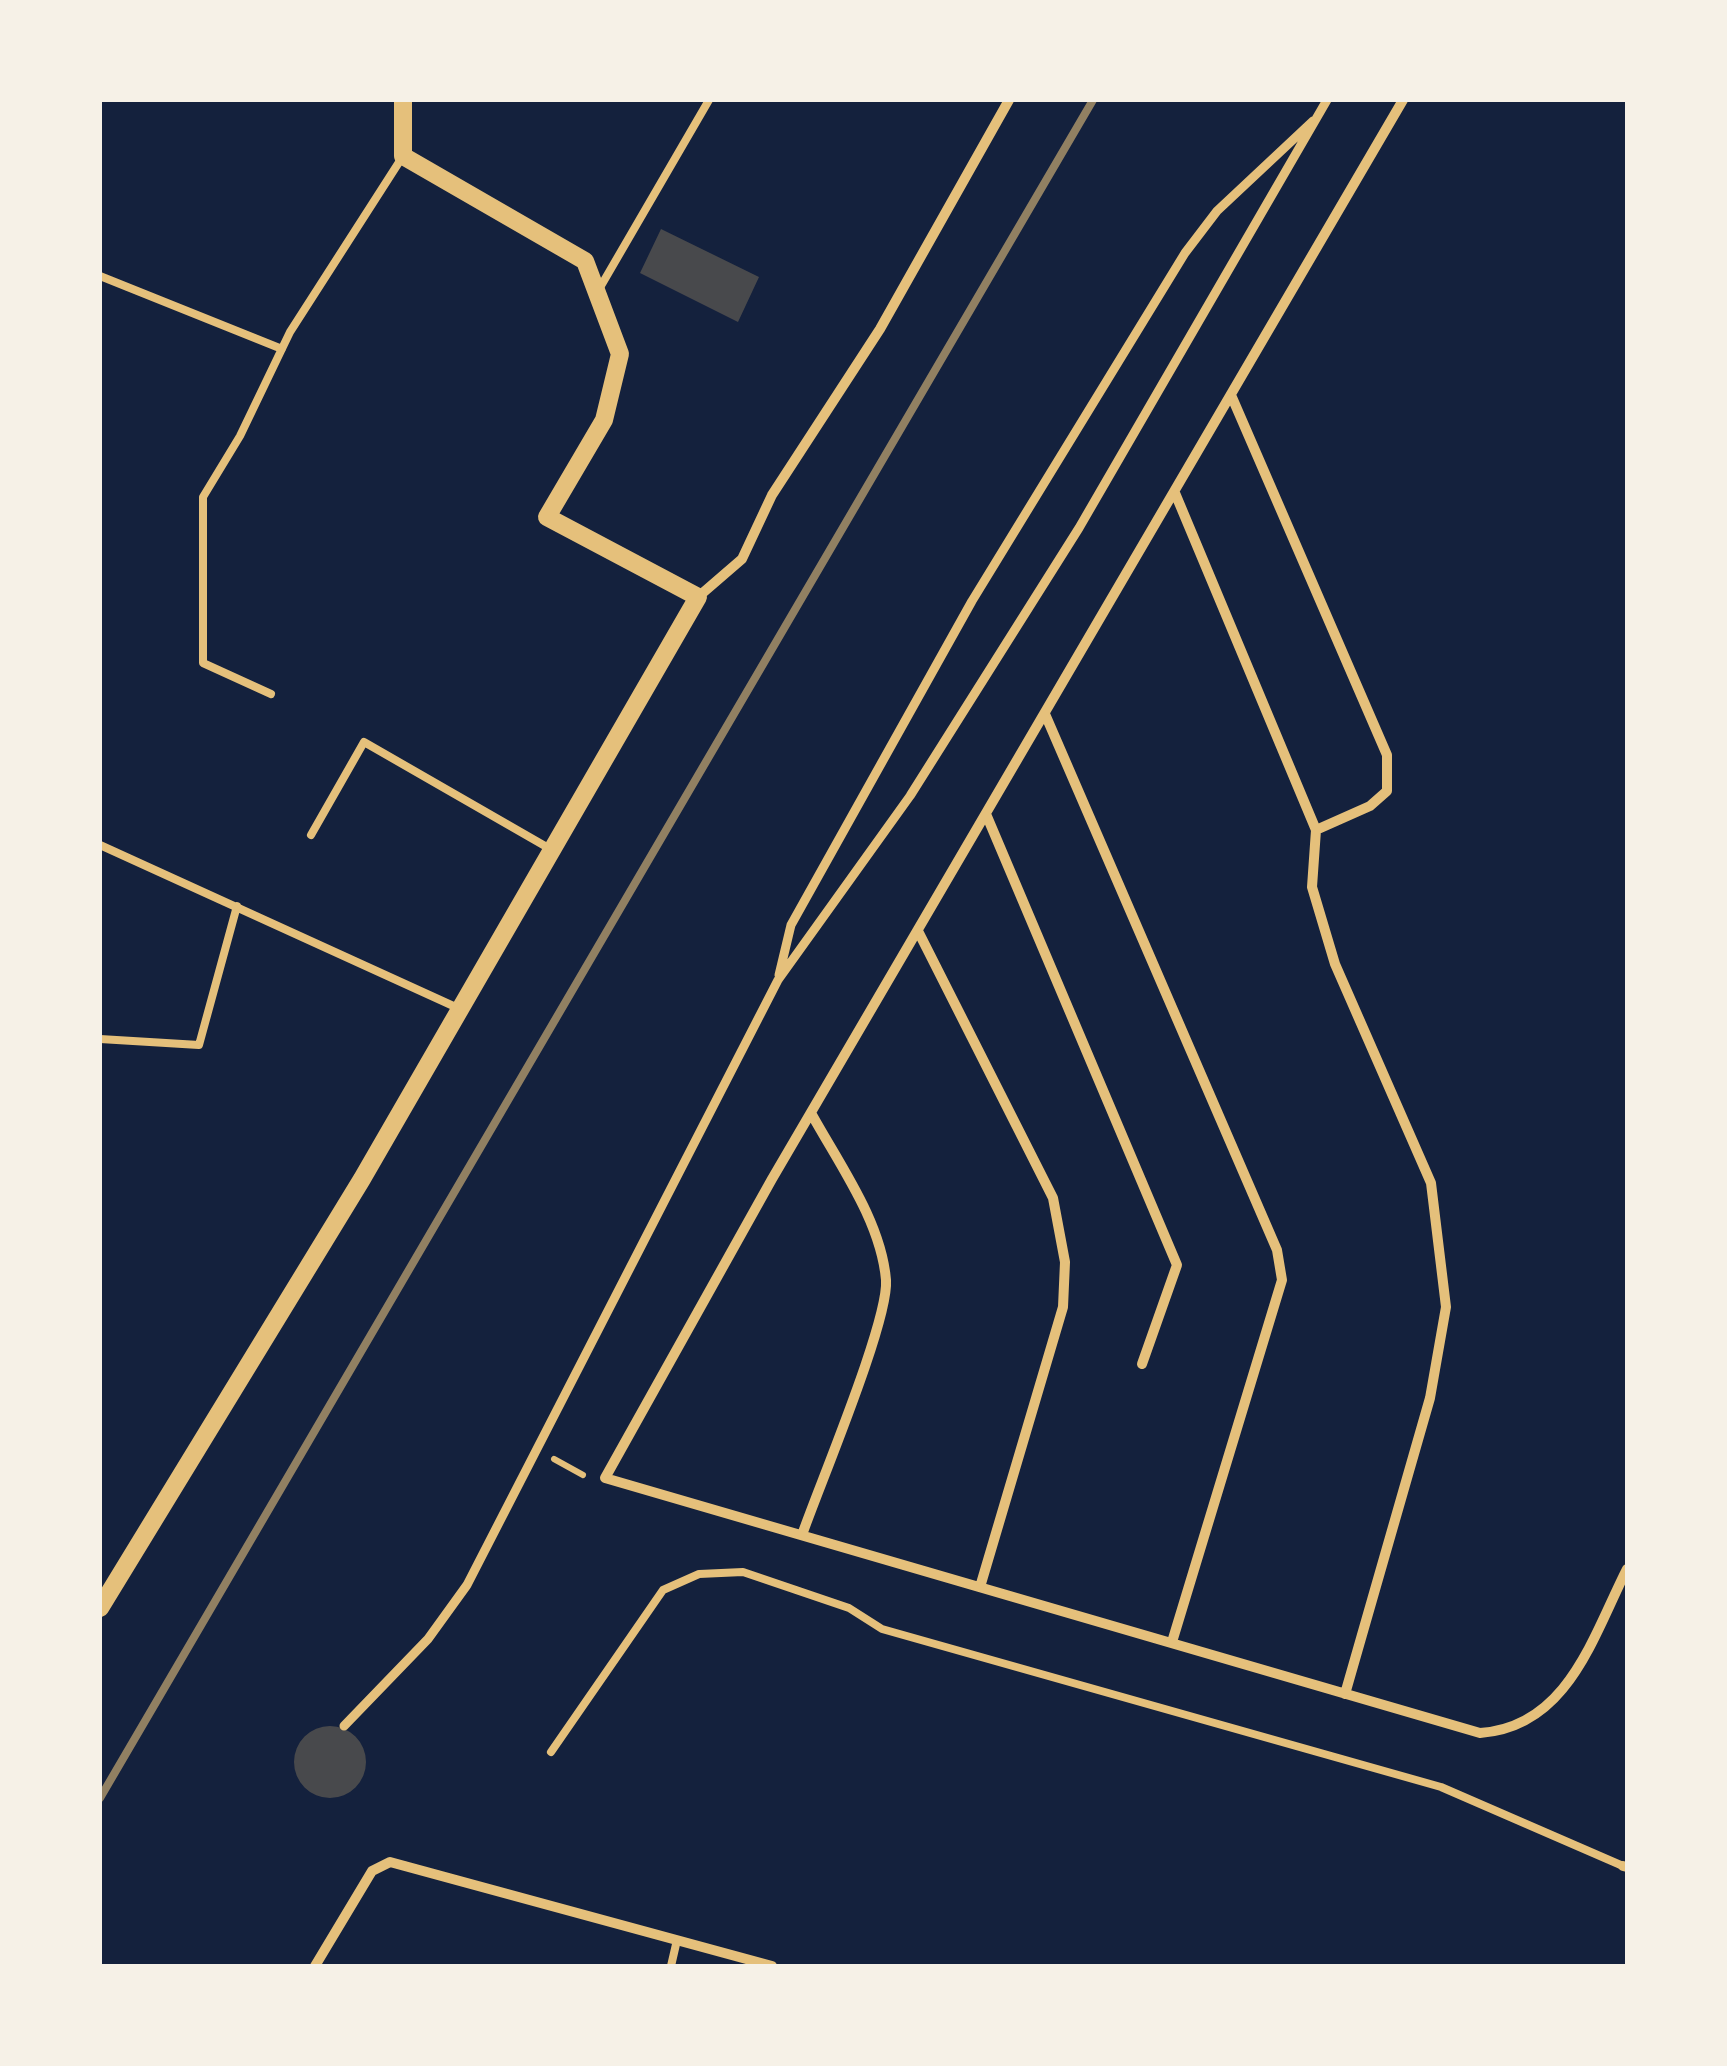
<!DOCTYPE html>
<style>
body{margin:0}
#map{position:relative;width:1727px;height:2066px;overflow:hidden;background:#14213d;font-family:"Public Sans",sans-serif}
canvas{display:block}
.frame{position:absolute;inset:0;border:102px solid #f6f1e7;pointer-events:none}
</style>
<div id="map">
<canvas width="1727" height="2066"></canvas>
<div class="frame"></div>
</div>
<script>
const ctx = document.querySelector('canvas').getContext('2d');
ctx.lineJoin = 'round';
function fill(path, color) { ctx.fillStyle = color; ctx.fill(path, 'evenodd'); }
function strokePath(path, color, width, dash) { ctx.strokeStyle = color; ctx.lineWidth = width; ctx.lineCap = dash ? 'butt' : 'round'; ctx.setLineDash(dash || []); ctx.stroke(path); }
fill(new Path2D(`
 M661 229 759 277 738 322 640 273Z
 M294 1762a36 36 0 1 1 72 0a36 36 0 1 1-72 0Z`), '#48494c');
strokePath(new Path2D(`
 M554 1459 583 1475`), '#e5c07b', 6);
strokePath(new Path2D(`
 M100 276 282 349
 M598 291 709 100
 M271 694 203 663V497L240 436 290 332 403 156
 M311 835 364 742 552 850
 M100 845 460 1009
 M100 1039 199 1045 237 906
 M551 1752 663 1590 699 1574 743 1572 849 1608 882 1629 1441 1787 1623 1866
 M671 1966 677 1940`), '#e5c07b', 8);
strokePath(new Path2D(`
 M779 975 791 925 972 601 1185 253 1217 211 1313 121
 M344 1726 428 1639 467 1585 778 980 910 796 1079 528 1327 100`), '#e5c07b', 9);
strokePath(new Path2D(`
 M1403 100 772 1179 605 1478 1480 1733C1568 1727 1593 1636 1627 1569
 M1231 395 1387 755V791L1370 806 1316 830
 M1175 493 1316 830 1312 887 1335 964 1431 1183 1446 1307 1430 1398 1345 1694
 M698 597 742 559 772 495 880 329 1009 100
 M1045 714 1277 1250 1282 1280 1172 1642
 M986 814 1177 1265 1142 1364
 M918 931 1053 1198 1065 1262 1063 1307 980 1587
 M802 1535C819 1486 889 1321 886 1280 881 1221 839 1164 811 1113
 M1623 1866 1627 1867
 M315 1966 372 1871 390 1862 772 1966`), '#e5c07b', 10);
strokePath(new Path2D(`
 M100 1608 362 1179 698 597 547 517 604 420 620 354 585 261 403 156V100`), '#e5c07b', 18);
strokePath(new Path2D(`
 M100 1798 1093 100`), '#918062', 8);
</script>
